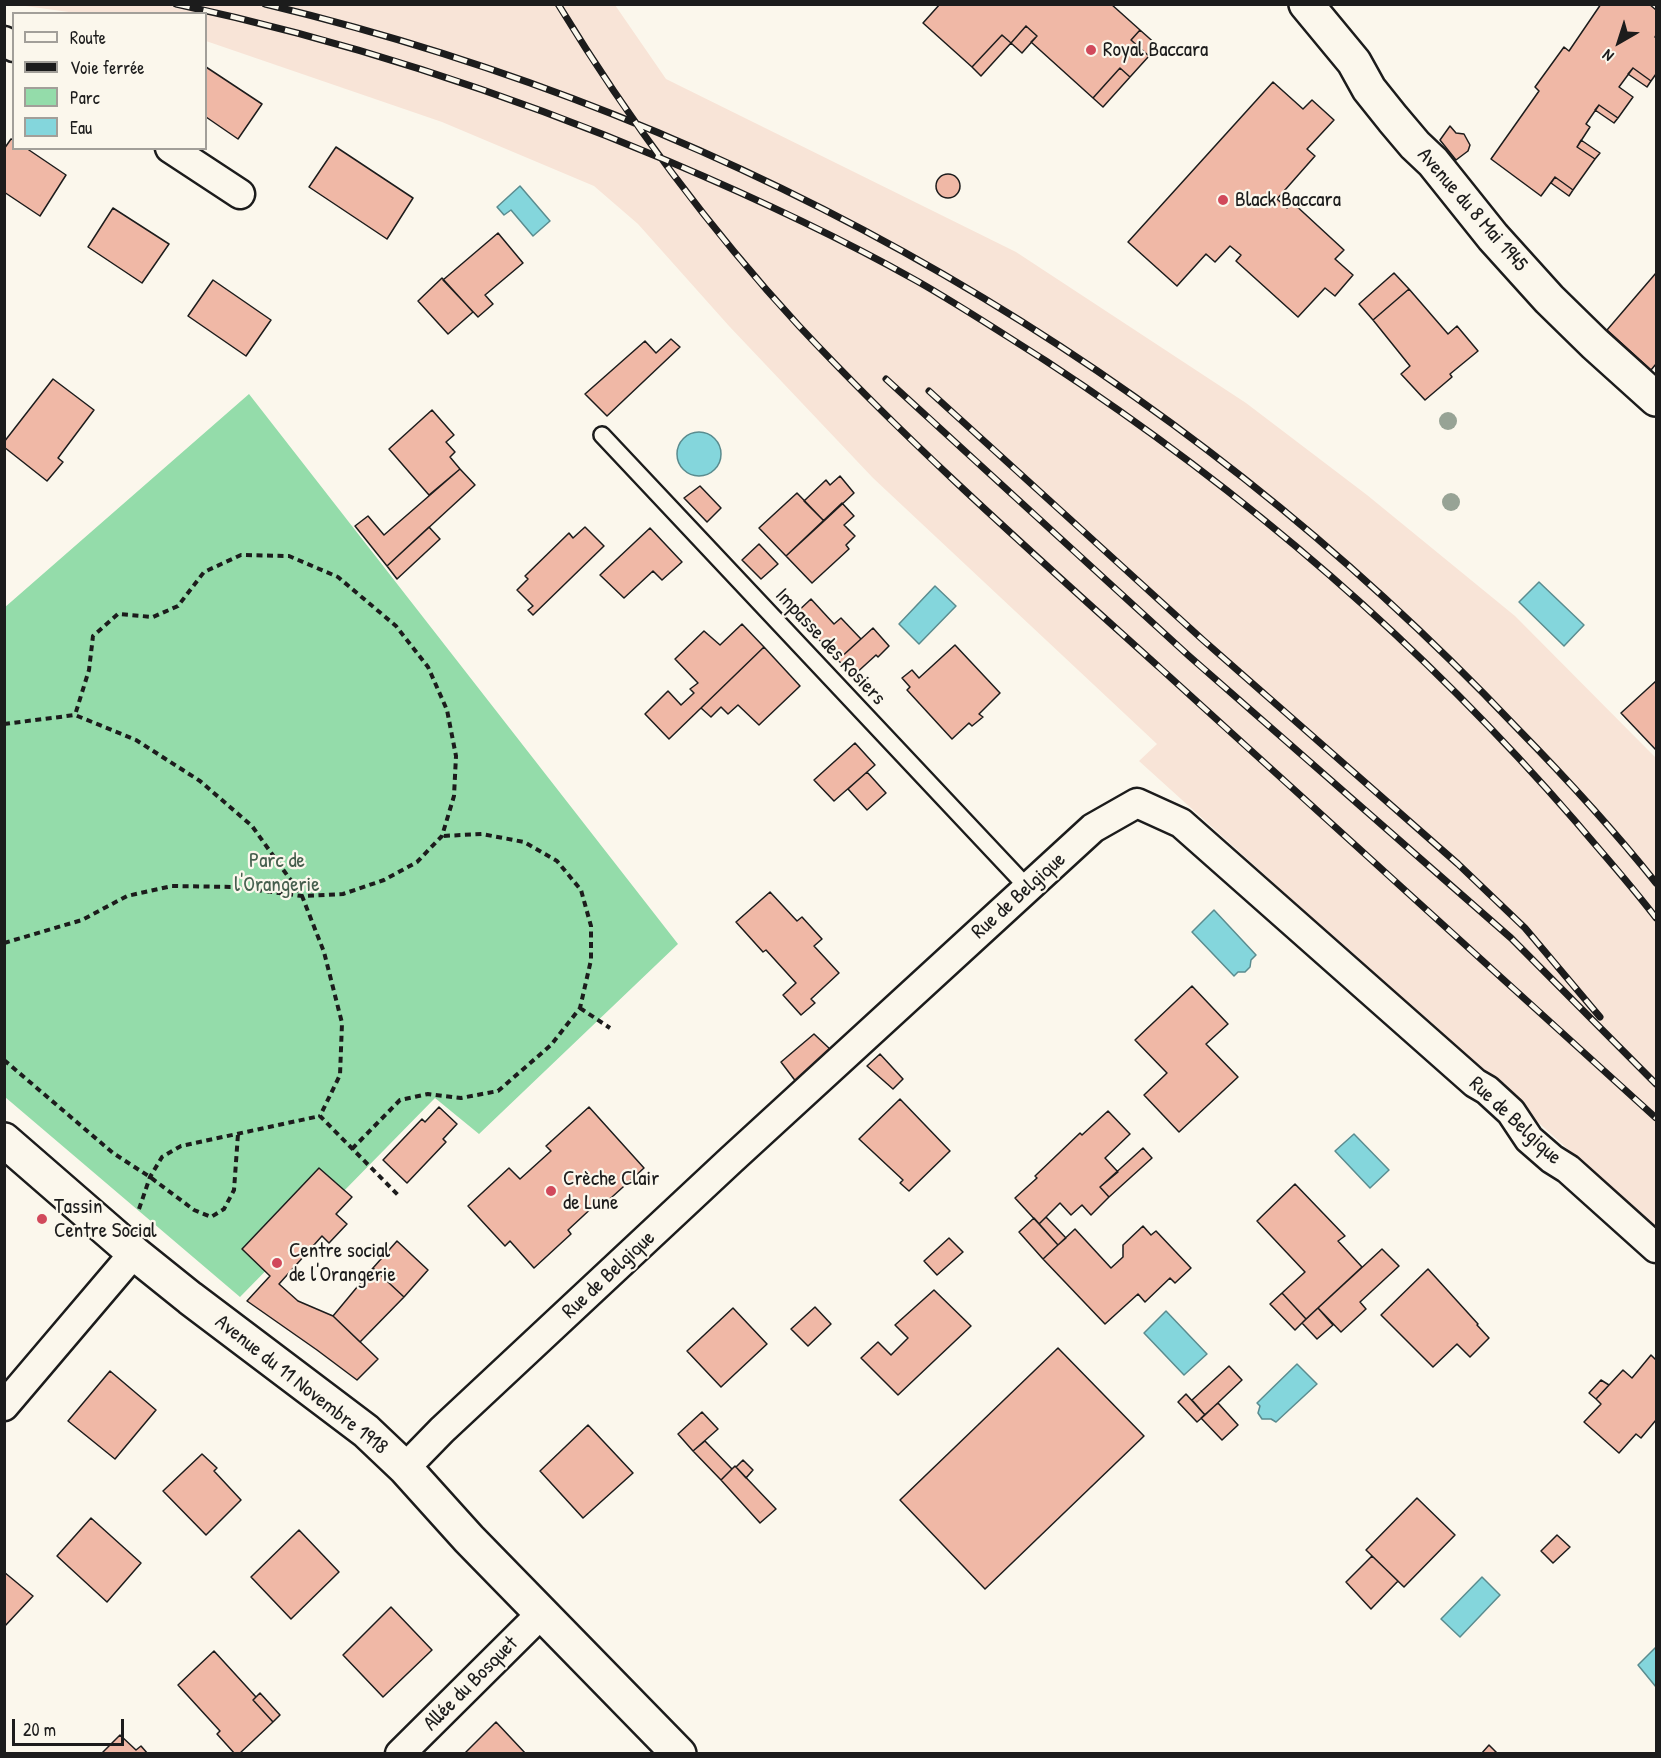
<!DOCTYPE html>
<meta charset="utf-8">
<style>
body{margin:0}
#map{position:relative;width:1661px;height:1758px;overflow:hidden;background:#fbf7ec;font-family:"Patrick Hand",sans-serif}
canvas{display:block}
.frame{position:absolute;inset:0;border:6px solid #1c1c1c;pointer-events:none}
.legend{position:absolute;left:12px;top:12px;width:195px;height:138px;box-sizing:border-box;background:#fbf7ec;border:2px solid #a29f99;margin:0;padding:8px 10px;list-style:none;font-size:18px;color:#1c1c1c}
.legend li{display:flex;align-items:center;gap:12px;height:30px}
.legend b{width:30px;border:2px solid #a29f99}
.north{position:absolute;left:1589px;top:12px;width:60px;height:60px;-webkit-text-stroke:4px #fbf7ec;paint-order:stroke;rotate:219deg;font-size:16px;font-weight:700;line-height:24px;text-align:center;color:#1c1c1c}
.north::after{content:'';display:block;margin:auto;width:21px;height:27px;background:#1c1c1c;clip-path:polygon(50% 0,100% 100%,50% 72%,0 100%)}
.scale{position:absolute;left:12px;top:1719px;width:112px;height:27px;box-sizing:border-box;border:3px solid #1c1c1c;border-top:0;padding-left:8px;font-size:18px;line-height:21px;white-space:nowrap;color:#1c1c1c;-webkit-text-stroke:4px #fbf7ec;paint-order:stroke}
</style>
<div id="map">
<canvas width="1661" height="1758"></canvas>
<div class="frame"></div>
<ul class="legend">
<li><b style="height:8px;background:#fbf7ec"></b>Route</li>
<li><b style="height:8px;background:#1c1c1c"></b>Voie ferrée</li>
<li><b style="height:16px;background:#94dcaa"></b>Parc</li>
<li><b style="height:16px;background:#84d6dc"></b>Eau</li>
</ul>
<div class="north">N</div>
<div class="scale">20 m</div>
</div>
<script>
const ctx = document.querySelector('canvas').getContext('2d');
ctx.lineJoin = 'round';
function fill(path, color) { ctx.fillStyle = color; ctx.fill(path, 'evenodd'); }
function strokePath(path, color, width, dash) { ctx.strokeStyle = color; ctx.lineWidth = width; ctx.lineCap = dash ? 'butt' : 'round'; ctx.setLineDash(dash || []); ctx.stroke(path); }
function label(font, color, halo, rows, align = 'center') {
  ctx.font = font + ' "Patrick Hand",sans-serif'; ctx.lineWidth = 4.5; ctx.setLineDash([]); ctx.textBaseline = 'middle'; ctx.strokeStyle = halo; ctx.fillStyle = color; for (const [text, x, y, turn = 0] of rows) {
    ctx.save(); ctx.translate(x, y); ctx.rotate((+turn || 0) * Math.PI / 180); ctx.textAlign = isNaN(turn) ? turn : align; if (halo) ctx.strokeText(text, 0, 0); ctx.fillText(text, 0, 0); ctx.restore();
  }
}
fill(new Path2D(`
 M18 5H615L666 79 1016 252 1246 403 1367 495 1515 616 1656 758V1229L1139 761 1157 744 873 478 729 326 638 224 594 186 442 122 206 41V14L76 13Z`), '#f8e4d7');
fill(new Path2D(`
 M249 394 678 944 479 1134 435 1098 240 1297 5 1097 4 608Z`), '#94dcaa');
const water = new Path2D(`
 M520 186 550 221 533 236 511 210 504 215 497 207Z
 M677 454a22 22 0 1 1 44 0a22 22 0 1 1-44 0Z
 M1539 582 1584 625 1564 646 1519 602Z
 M935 586 956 606 919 644 899 624Z
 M1214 910 1256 955 1251 960 1250 967 1245 972H1238L1234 976 1192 932Z
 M1354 1134 1389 1170 1370 1188 1335 1151Z
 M1166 1311 1207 1354 1184 1375 1144 1333Z
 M1297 1364 1317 1384 1276 1422 1271 1419H1262L1258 1413 1260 1406 1257 1403Z
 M1482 1577 1500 1595 1460 1637 1441 1619Z
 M1656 1647V1687L1638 1665Z`);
fill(water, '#84d6dc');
strokePath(water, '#5a8c8f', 1.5);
const building = new Path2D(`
 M940 4H1111L1140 30 1131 40 1149 56 1130 77 1120 68 1093 98 1031 42 1037 36 1026 26 1011 43 1002 35 972 67 923 23Z
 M1601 4H1649L1656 10V35L1655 37 1656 38V74L1651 81 1633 68 1619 87 1633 97 1618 118 1599 105 1586 124 1590 127 1577 147 1595 159 1573 190 1555 177 1541 196 1491 159 1539 91 1535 87 1564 47 1569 51Z
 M1026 26 1037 36 1022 53 1011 43Z
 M1140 30 1158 46 1149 56 1131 40Z
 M1002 35 1011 43 981 76 972 67Z
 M206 67 262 104 238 139 206 117Z
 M1120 68 1130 77 1103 107 1093 98Z
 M1633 68 1651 81 1647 87 1628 74Z
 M1273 82 1303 109 1312 100 1334 120 1307 149 1315 156 1277 199 1287 208 1292 202 1344 250 1335 259 1353 275 1335 296 1325 288 1298 317 1236 261 1241 255 1230 246 1215 262 1206 254 1177 286 1128 242Z
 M1599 105 1618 118 1614 123 1595 110Z
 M1450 126 1456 133 1464 134 1470 145 1468 151 1456 160 1440 140Z
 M11 139 14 140V148H26L66 175 40 216 4 192V149Z
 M1581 140 1600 153 1595 159 1577 147Z
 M336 147 413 198 387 239 309 187Z
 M936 186a12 12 0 1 1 24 0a12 12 0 1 1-24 0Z
 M1555 177 1573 190 1569 196 1551 183Z
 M113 208 169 244 142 283 88 247Z
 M498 233 523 263 485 295 493 304 478 317 443 280Z
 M1394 273 1409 289 1373 320 1359 304Z
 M1656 273V364L1651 370 1607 330Z
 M442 278 473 312 448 334 418 301Z
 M213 280 271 320 246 356 188 316Z
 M1409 289 1448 334 1457 326 1478 351 1450 374 1452 377 1425 400 1401 374 1410 366 1373 320Z
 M671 339 680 347 607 416 585 394 645 341 656 353Z
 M53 379 94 410 58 458 63 462 47 481 4 447V442Z
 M432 410 454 435 446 442 455 452 450 457 460 469 429 495 389 449Z
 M460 469 475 485 387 566 355 526 368 516 384 535Z
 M840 476 854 493 824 521 804 501 826 480 830 485Z
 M700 486 721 508 707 522 684 498Z
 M797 493 824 521 786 556 759 528Z
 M842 503 854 516 844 525 855 536 846 545 849 549 812 583 786 556Z
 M429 527 440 539 397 579 387 566Z
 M585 527 604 546 533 615 528 610 533 606 517 590 528 579 525 576 569 533 573 538Z
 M650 528 682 562 662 580 653 571 624 598 600 575Z
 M759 544 778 564 761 579 742 560Z
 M811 599 834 624 841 618 861 639 838 660 795 614Z
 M742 624 764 647 669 739 645 714 668 691 681 705 694 693 690 689 698 683 675 659 704 631 720 645Z
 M873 628 889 646 878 657 876 655 853 676 838 660Z
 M955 645 1000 693 979 714 983 717 972 726 969 723 952 739 907 690 910 687 902 678 912 670 919 678Z
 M764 647 800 686 759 725 738 705 728 714 721 707 711 717 701 708Z
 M1656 681V750L1621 713Z
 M855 743 875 765 834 801 814 780Z
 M867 772 886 793 867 810 848 789Z
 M770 892 797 921 802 917 822 939 814 946 839 973 811 999 815 1003 801 1015 783 995 796 983 766 950 763 952 736 922Z
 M1192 986 1228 1024 1206 1044 1238 1077 1179 1132 1144 1095 1167 1073 1135 1040Z
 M814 1034 831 1050 797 1083 781 1062Z
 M880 1054 903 1079 893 1089 867 1066Z
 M900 1099 950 1151 909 1191 900 1183 903 1180 859 1139Z
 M439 1107 457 1124 443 1139 446 1142 407 1183 383 1160 422 1119 425 1122Z
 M589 1107 644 1168 601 1207 597 1203 568 1230 571 1234 534 1268 510 1241 505 1246 468 1206 509 1168 520 1179 551 1151 546 1146Z
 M1108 1111 1130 1134 1105 1158 1118 1172 1100 1187 1109 1197 1091 1215 1082 1205 1071 1215 1060 1203 1039 1224 1015 1198 1037 1178 1035 1176 1080 1133 1082 1135Z
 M1143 1148 1152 1158 1109 1197 1100 1187Z
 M319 1168 352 1197 336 1214 347 1224 329 1243 322 1236 279 1284 298 1301 333 1316 378 1359 357 1380 317 1350 247 1301 270 1276 242 1249Z
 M1295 1184 1345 1236 1338 1241 1362 1267 1306 1319 1282 1293 1305 1272 1257 1221Z
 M1046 1217 1066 1238 1058 1245 1039 1224Z
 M1034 1218 1058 1245 1043 1259 1019 1232Z
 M1143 1226 1151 1235 1156 1231 1191 1268 1175 1283 1170 1278 1145 1302 1138 1294 1105 1324 1043 1259 1075 1229 1111 1268 1123 1257V1245Z
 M949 1238 963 1252 937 1275 924 1261Z
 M397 1241 428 1270 404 1297 373 1268Z
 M1382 1249 1399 1266 1360 1302 1366 1309 1341 1332 1318 1308Z
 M373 1268 404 1297 360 1342 333 1316Z
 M1428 1269 1478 1324 1477 1325 1489 1338 1470 1357 1457 1344 1433 1367 1381 1315Z
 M934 1290 971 1326 898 1395 861 1358 878 1342 891 1355 908 1338 895 1325Z
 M1282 1293 1306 1319 1295 1330 1270 1304Z
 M815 1307 831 1324 808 1346 791 1329Z
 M733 1308 767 1344 721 1387 687 1351Z
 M1318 1308 1333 1325 1317 1339 1302 1323Z
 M1058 1348 1144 1436 985 1589 900 1500Z
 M1651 1355 1656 1360V1420L1641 1438 1636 1434 1619 1453 1584 1422 1601 1404 1596 1399 1623 1370 1632 1378Z
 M1229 1366 1242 1380 1205 1415 1192 1400Z
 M110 1371 156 1410 115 1459 68 1421Z
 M1601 1380 1609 1385 1596 1399 1589 1393Z
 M1186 1394 1205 1415 1197 1422 1178 1402Z
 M1218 1403 1238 1425 1222 1440 1201 1418Z
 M702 1412 718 1429 693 1451 678 1434Z
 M588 1425 633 1473 583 1518 540 1471Z
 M705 1441 732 1469 721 1480 693 1451Z
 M202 1454 217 1468 214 1471 241 1500 206 1535 163 1491Z
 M743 1460 753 1470 746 1478 736 1467Z
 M735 1466 776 1509 760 1523 721 1480Z
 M1417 1498 1455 1535 1404 1587 1366 1550Z
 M91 1518 141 1563 107 1602 57 1556Z
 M299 1530 339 1572 291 1619 251 1577Z
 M1557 1535 1570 1547 1553 1563 1541 1551Z
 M1372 1556 1398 1581 1371 1609 1346 1582Z
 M4 1572 33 1596 4 1627Z
 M391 1607 432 1650 383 1697 343 1655Z
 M214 1651 256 1697 253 1700 273 1722 239 1754H235L217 1734 220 1731 178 1685Z
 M260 1693 280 1715 273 1722 253 1700Z
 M496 1722 526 1754H464Z
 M120 1735 136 1750 141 1746 148 1754H101Z
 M1489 1745 1498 1754H1481Z`);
fill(building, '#f0b8a6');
strokePath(building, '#1c1c1c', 1.5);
const service = new Path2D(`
 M602 435 1028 888`);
const minor = new Path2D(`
 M4 41 14 47
 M170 148 240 194
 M4 1406 134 1253
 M405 1468 442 1430 731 1160 1093 828 1137 803 1181 823 1475 1083 1487 1090 1511 1112 1529 1139 1552 1159 1568 1169 1656 1248
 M400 1754 541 1614`);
const tertiary = new Path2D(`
 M1306 4 1354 62 1369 89 1393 119 1415 145 1433 162 1493 237 1549 299 1595 344 1656 399`);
const secondary = new Path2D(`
 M4 1140 134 1253 190 1298 366 1431 405 1468 469 1539 679 1754`);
strokePath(service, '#1c1c1c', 20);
strokePath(minor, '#1c1c1c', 33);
strokePath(tertiary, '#1c1c1c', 38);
strokePath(secondary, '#1c1c1c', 38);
strokePath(new Path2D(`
 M4 724 75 715 136 740 200 781 252 826 302 896 324 952 342 1023 340 1075 320 1116 398 1195
 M4 943 82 920 127 896 172 886 234 887 302 896 343 894 384 880 417 862 442 836 454 796 456 756 447 710 428 667 396 626 338 577 289 556 241 555 204 572 178 606 153 617 118 614 93 636 89 670 75 715
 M580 1008 610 1028
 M4 1060 113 1153 150 1177 194 1210 211 1217 224 1209 234 1190 238 1134
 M352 1149 400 1100 428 1094 461 1098 498 1091 551 1045 580 1008 591 960V926L581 890 557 861 524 842 482 834 442 836
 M139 1209 150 1177 162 1157 181 1146 320 1116`), '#1c1c1c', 4, [6, 4.5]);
strokePath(service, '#fbf7ec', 15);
strokePath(minor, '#fbf7ec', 28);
strokePath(tertiary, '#fbf7ec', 33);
strokePath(secondary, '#fbf7ec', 33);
const rail = new Path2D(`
 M176 4C345 40 509 94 668 161 753 197 837 236 917 281 961 306 1003 334 1046 361 1243 490 1422 644 1576 822 1603 854 1631 885 1656 918
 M265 4C747 120 1175 368 1516 727 1565 777 1613 829 1656 883
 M558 4C628 119 708 227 799 326 912 447 1037 557 1160 668 1325 818 1491 968 1656 1118
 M886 379 1189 656 1511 938 1656 1084
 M929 391 1203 640 1458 864 1525 928 1600 1017`);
strokePath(rail, '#1c1c1c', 7);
strokePath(rail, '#fbf7ec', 4.5, [14]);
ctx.fillStyle = '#97a395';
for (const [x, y] of [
 [1448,421],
 [1451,502]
]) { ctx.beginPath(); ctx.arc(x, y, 9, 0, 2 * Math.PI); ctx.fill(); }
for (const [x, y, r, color] of [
 [1091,50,6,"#d1495b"],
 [1223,200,6,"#d1495b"],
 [551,1191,6,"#d1495b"],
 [42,1219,6,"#d1495b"],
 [277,1263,6,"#d1495b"]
]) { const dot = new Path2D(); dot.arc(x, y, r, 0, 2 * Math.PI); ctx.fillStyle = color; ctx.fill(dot); strokePath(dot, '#fbf7ec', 2); }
label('21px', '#1c1c1c', '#fbf7ec', [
 ["Royal Baccara",1103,50],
 ["Black Baccara",1235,200],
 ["Crèche Clair",563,1179],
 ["de Lune",563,1203],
 ["Tassin",54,1207],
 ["Centre Social",54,1231],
 ["Centre social",289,1251],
 ["de l'Orangerie",289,1275]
], 'left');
label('21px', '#1c1c1c', '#fbf7ec', [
 ["Avenue du 8 Mai 1945",1472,210,49],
 ["Impasse des Rosiers",830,647,47],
 ["Rue de Belgique",1019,896,-42],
 ["Rue de Belgique",1515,1121,43],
 ["Rue de Belgique",609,1275,-43],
 ["Avenue du 11 Novembre 1918",301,1385,38],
 ["Allée du Bosquet",471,1684,-45]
]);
label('21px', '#465f4e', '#fbf7ec', [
 ["Parc de",277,861],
 ["l'Orangerie",277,885]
]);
</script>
